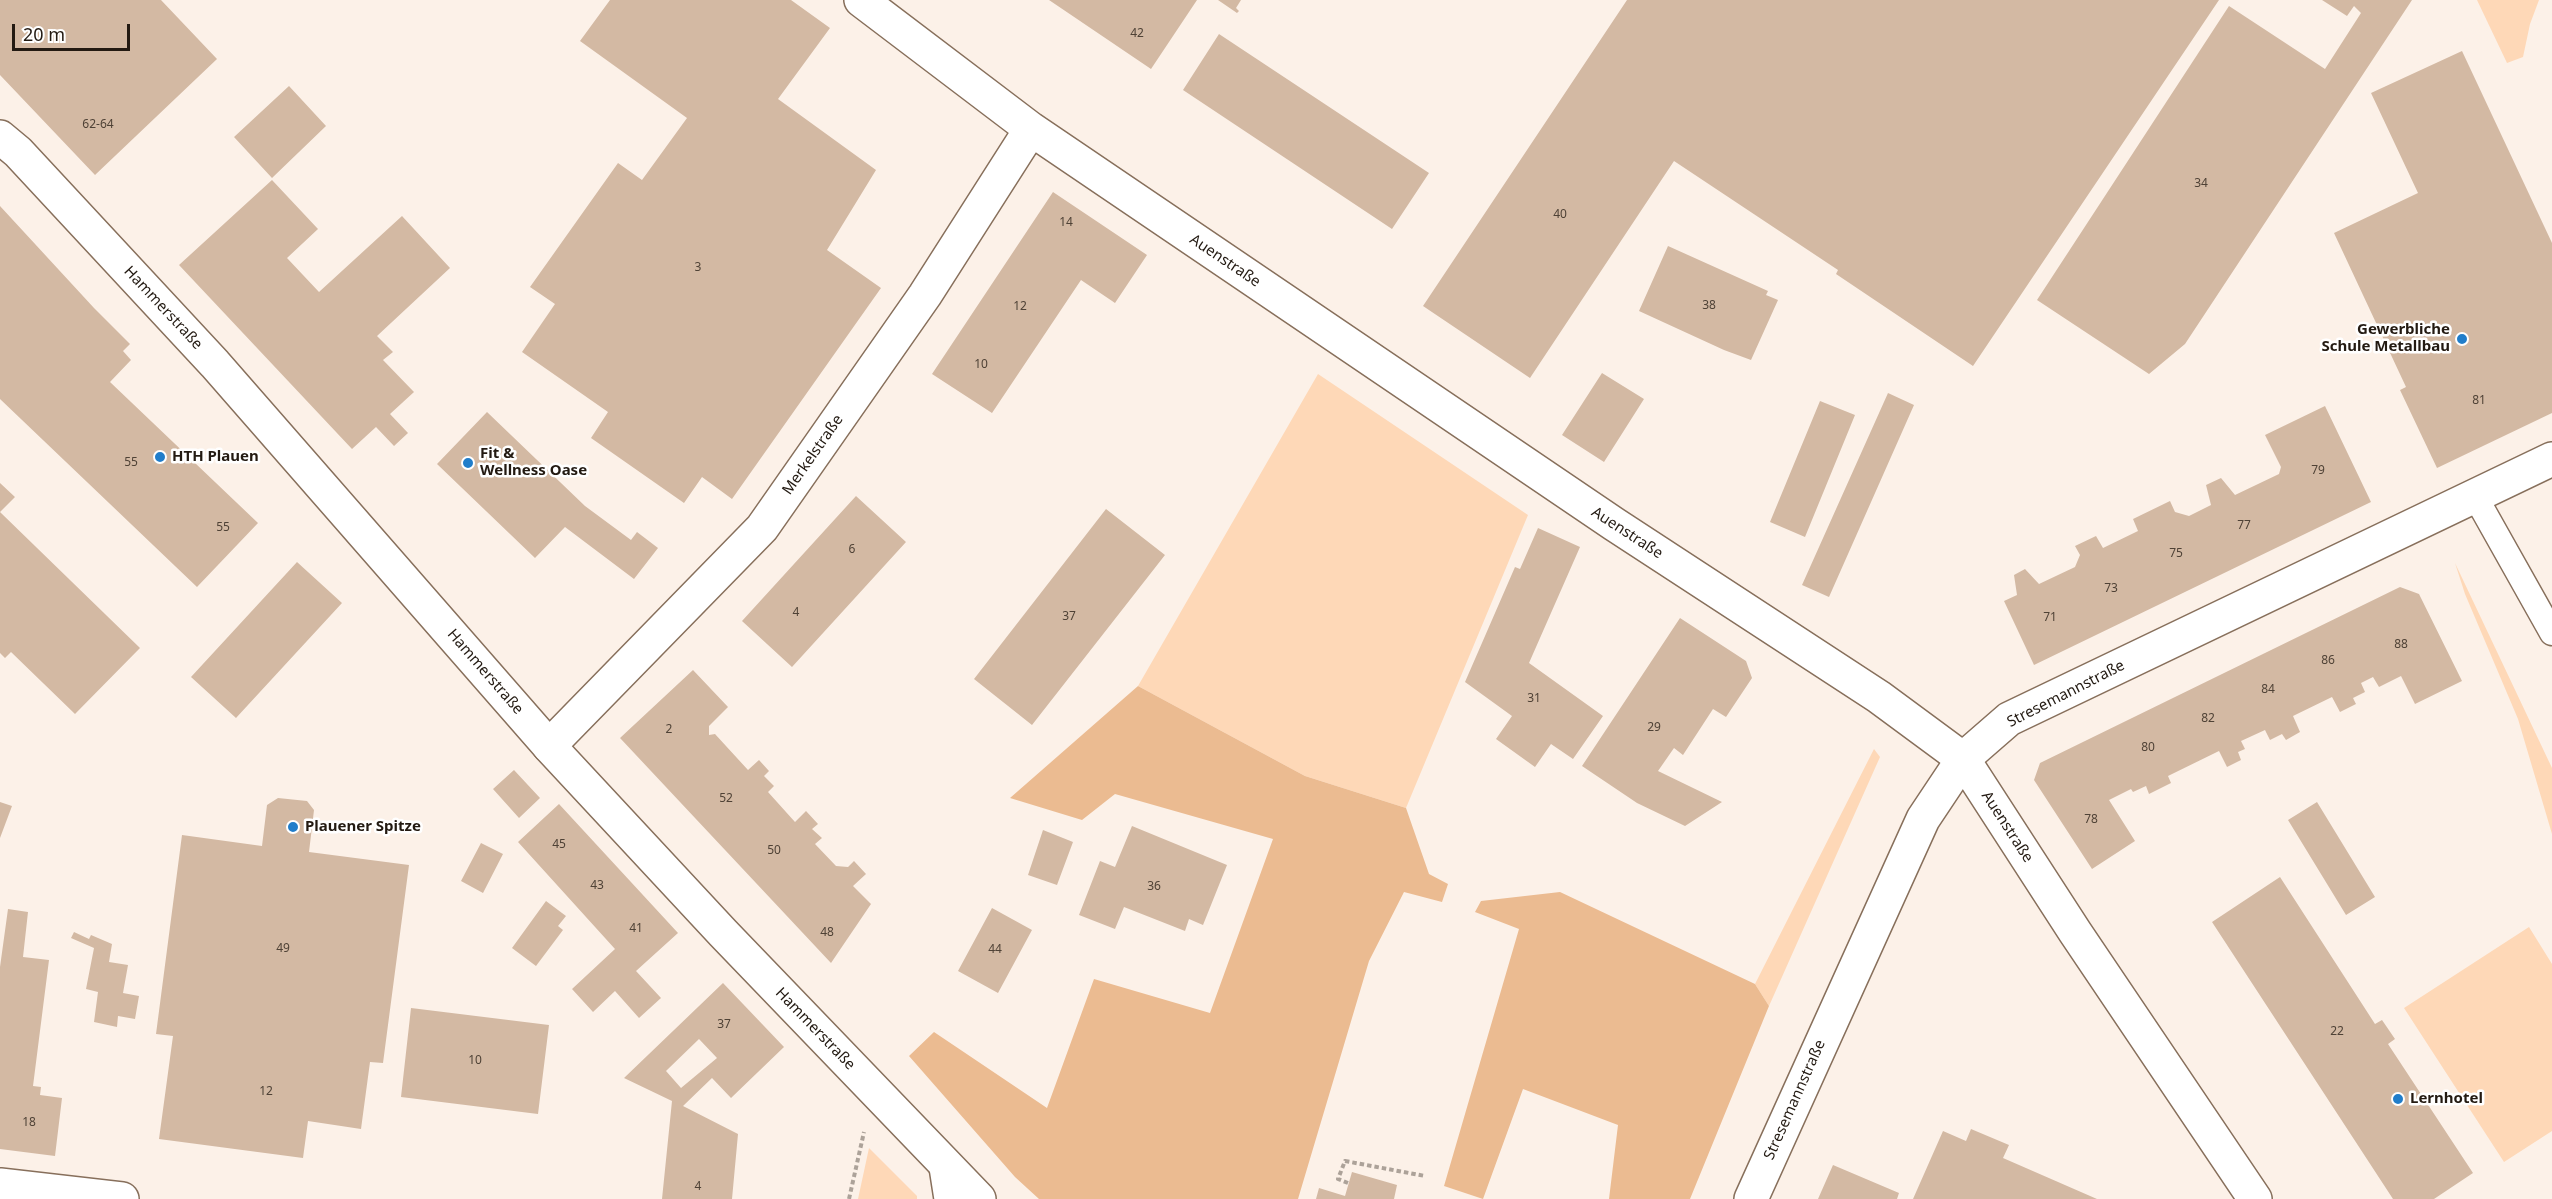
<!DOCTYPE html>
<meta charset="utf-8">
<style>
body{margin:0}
#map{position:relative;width:2552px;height:1199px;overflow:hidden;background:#fcf1e8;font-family:"Noto Sans",sans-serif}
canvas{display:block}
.scale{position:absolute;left:12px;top:24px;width:118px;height:27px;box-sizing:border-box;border:3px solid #231a12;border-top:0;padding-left:8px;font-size:18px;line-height:21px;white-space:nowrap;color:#231a12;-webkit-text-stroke:4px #fff;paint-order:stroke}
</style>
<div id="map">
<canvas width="2552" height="1199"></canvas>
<div class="scale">20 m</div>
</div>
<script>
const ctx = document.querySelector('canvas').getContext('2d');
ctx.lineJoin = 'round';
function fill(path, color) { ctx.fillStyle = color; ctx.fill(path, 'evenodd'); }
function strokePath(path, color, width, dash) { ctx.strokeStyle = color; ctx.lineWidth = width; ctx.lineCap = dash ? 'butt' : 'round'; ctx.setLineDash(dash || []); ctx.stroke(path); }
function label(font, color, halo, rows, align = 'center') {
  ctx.font = font + ' "Noto Sans",sans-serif'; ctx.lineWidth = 5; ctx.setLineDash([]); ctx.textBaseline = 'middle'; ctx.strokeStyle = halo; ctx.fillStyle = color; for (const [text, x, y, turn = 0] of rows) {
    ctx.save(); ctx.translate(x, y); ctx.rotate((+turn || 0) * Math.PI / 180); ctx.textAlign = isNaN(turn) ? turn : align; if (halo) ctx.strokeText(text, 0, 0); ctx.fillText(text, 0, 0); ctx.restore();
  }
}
fill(new Path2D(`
 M2477 0H2539L2530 24 2523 57 2507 63Z
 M1318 374 1528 515 1406 808 1305 776 1138 686Z
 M2455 563 2552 768V834L2518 719 2465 594Z
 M1874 749 1880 757 1769 1006 1755 984Z
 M2529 927 2552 964V1131L2504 1162 2404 1008Z
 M869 1148 917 1196V1199H858Z`), '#fed8b7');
fill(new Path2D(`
 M1138 686 1305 776 1406 808 1429 874 1448 884 1442 902 1404 892 1369 961 1298 1199H1039L1015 1177 909 1056 934 1032 1047 1108 1094 979 1210 1013 1273 839 1115 794 1082 820 1010 798Z
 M1560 892 1755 984 1769 1006 1690 1199H1609L1618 1125 1523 1089 1483 1199 1444 1186 1519 929 1475 912 1481 901Z`), '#ebbb91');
fill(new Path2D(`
 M0 0H161L217 59 95 175 0 75Z
 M610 0H791L830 28 778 99 876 170 827 250 881 288 732 499 702 477 684 503 591 438 608 412 522 352 555 304 530 287 618 163 642 180 687 118 580 41Z
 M1049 0H1197L1151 69Z
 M1218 0H1241L1236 8 1239 11 1237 13Z
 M1627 0H2219L1973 366 1836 274 1838 270 1674 161 1530 378 1423 306Z
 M2322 0H2412L2185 344 2149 374 2037 300 2229 6 2325 69 2361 13 2354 6 2347 16Z
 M1219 34 1429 173 1392 229 1183 90Z
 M2462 51 2552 243V413L2437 468 2400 390 2406 387 2334 233 2418 193 2371 93Z
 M289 86 326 126 272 178 234 137Z
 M272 180 318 229 287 258 319 292 402 216 450 268 377 336 393 352 383 360 414 392 390 414 408 433 394 446 376 427 352 449 179 265Z
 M1053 192 1147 255 1115 303 1081 280 992 413 932 374Z
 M0 206 94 308 130 344 123 351 131 360 110 382 258 523 197 587 0 399Z
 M1668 246 1768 291 1766 295 1778 300 1751 360 1724 350 1639 311Z
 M1602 373 1644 399 1604 462 1562 435Z
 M1888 393 1914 405 1829 597 1802 585Z
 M1820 401 1855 415 1805 537 1770 522Z
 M2325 406 2371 502 2034 665 2004 601 2017 595 2014 575 2025 569 2039 584 2075 567 2080 555 2075 546 2096 536 2103 548 2138 531 2133 519 2170 501 2175 512 2189 516 2211 505 2206 485 2221 478 2235 495 2279 474 2281 467 2265 435Z
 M487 412 585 506 631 540 637 532 658 548 634 579 565 527 535 558 437 464Z
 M0 483 15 497 0 512 140 648 75 714 11 652 5 658 0 653Z
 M856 496 906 542 792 667 742 621Z
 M1106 509 1165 555 1032 725 974 679Z
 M1538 528 1580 547 1529 663 1603 716 1573 759 1551 744 1535 767 1496 739 1512 716 1465 682 1515 567 1520 569Z
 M297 562 342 603 236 718 191 677Z
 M2400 587 2419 594 2462 681 2415 704 2401 676 2379 687 2373 677 2361 683 2365 692 2353 698 2356 704 2340 712 2332 697 2293 716 2300 732 2286 740 2282 734 2270 740 2265 730 2241 741 2245 749 2238 752 2241 760 2227 767 2219 751 2168 776 2171 783 2149 794 2146 786 2133 792 2131 789 2109 800 2135 841 2092 869 2034 780 2040 763Z
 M1680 618 1746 661 1752 678 1726 717 1713 709 1683 755 1674 748 1658 771 1722 802 1685 826 1637 803 1582 766Z
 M693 670 728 707 709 726V735L715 734 748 770 759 760 769 771 764 776 774 786 768 792 795 822 806 811 818 824 812 829 822 838 815 844 836 866 848 867 854 861 866 874 853 886 871 904 831 963 620 738Z
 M514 770 540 798 519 818 493 789Z
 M278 798 307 801 314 810 309 852 409 865 383 1063 370 1062 361 1129 308 1121 303 1158 159 1139 173 1036 156 1034 182 835 262 846 267 805Z
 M0 802 12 806 0 838Z
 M2317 802 2375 897 2346 915 2288 820Z
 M559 804 678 933 636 971 661 998 639 1018 615 991 593 1012 572 989 615 949 518 842Z
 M1132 826 1227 865 1203 925 1189 919 1185 931 1124 907 1115 929 1079 915 1100 861 1115 867Z
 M1043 830 1073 842 1057 885 1028 875Z
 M481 843 503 854 483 893 461 881Z
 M2280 877 2375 1024 2382 1020 2395 1039 2388 1044 2473 1173 2434 1199H2393L2212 922Z
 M546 901 566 916 558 926 563 930 536 966 512 948Z
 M992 908 1032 930 998 993 958 971Z
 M8 909 28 912 23 957 49 960 33 1086 41 1087 40 1095 62 1098 55 1156 0 1149V967Z
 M74 932 89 939 91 935 112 944 109 962 128 965 123 993 139 996 135 1019 118 1016 117 1027 94 1022 98 992 86 989 94 948 71 938Z
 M723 983 784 1047 731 1098 712 1078 683 1106 738 1134 732 1199H662L672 1101 624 1078ZM699 1039 717 1058 681 1088 666 1071Z
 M411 1008 549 1025 538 1114 401 1097Z
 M1971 1129 2009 1145 2003 1158 2097 1199H1913L1943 1131 1966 1141Z
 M1833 1165 1899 1193 1897 1199H1818Z
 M1352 1172 1397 1185 1394 1199H1316L1319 1188 1345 1196Z`), '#d3b9a3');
const lane = new Path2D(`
 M2475 496 2552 633`);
const street = new Path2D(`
 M861 0 1031 129 1614 524 1879 697 1963 759 2075 932 2255 1199
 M549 746 762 528 925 295 1031 129`);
const secondary = new Path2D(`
 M946 1167 951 1199
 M0 1185 122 1199`);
const primary = new Path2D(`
 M0 137 18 152 215 364 549 746 723 933 979 1199
 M1751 1199 1923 819 1963 759 2009 719 2552 459`);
strokePath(lane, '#876f5b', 27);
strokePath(street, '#876f5b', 36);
strokePath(secondary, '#876f5b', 36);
strokePath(primary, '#876f5b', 36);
strokePath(new Path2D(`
 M1348 1183 1338 1179 1345 1161 1425 1176
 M849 1199 864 1132`), '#aca299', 4, [4.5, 3]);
strokePath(lane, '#fff', 24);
strokePath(street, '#fff', 33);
strokePath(secondary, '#fff', 33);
strokePath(primary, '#fff', 33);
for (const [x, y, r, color] of [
 [2462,339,6,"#207dca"],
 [160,457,6,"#207dca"],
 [468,463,6,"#207dca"],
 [293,827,6,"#207dca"],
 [2398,1099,6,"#207dca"]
]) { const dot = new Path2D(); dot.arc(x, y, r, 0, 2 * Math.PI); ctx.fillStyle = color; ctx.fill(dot); strokePath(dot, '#fff', 2); }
label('12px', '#4f4236', null, [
 ["42",1137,34],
 ["62-64",98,125],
 ["34",2201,184],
 ["40",1560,215],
 ["14",1066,223],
 ["3",698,268],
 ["38",1709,306],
 ["12",1020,307],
 ["10",981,365],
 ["81",2479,401],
 ["55",131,463],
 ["79",2318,471],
 ["77",2244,526],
 ["55",223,528],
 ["6",852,550],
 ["75",2176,554],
 ["73",2111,589],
 ["4",796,613],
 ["37",1069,617],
 ["71",2050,618],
 ["88",2401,645],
 ["86",2328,661],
 ["84",2268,690],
 ["31",1534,699],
 ["82",2208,719],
 ["29",1654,728],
 ["2",669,730],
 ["80",2148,748],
 ["52",726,799],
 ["78",2091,820],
 ["45",559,845],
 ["50",774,851],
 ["43",597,886],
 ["36",1154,887],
 ["41",636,929],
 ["48",827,933],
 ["49",283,949],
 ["44",995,950],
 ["37",724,1025],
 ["22",2337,1032],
 ["10",475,1061],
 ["12",266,1092],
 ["18",29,1123],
 ["4",698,1187]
]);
label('15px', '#231a12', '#fff', [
 ["Auenstraße",1225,261,34],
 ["Hammerstraße",163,308,47],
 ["Merkelstraße",813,455,-55],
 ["Auenstraße",1627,533,33],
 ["Hammerstraße",485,672,49],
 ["Stresemannstraße",2066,694,-27],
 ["Auenstraße",2007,827,57],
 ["Hammerstraße",815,1029,46],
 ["Stresemannstraße",1795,1100,-66]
]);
label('bold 15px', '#231a12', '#fff', [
 ["Gewerbliche",2450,330,"right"],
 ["Schule Metallbau",2450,347,"right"],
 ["Fit &",480,454],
 ["Wellness Oase",480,471],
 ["HTH Plauen",172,457],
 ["Plauener Spitze",305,827],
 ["Lernhotel",2410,1099]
], 'left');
</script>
